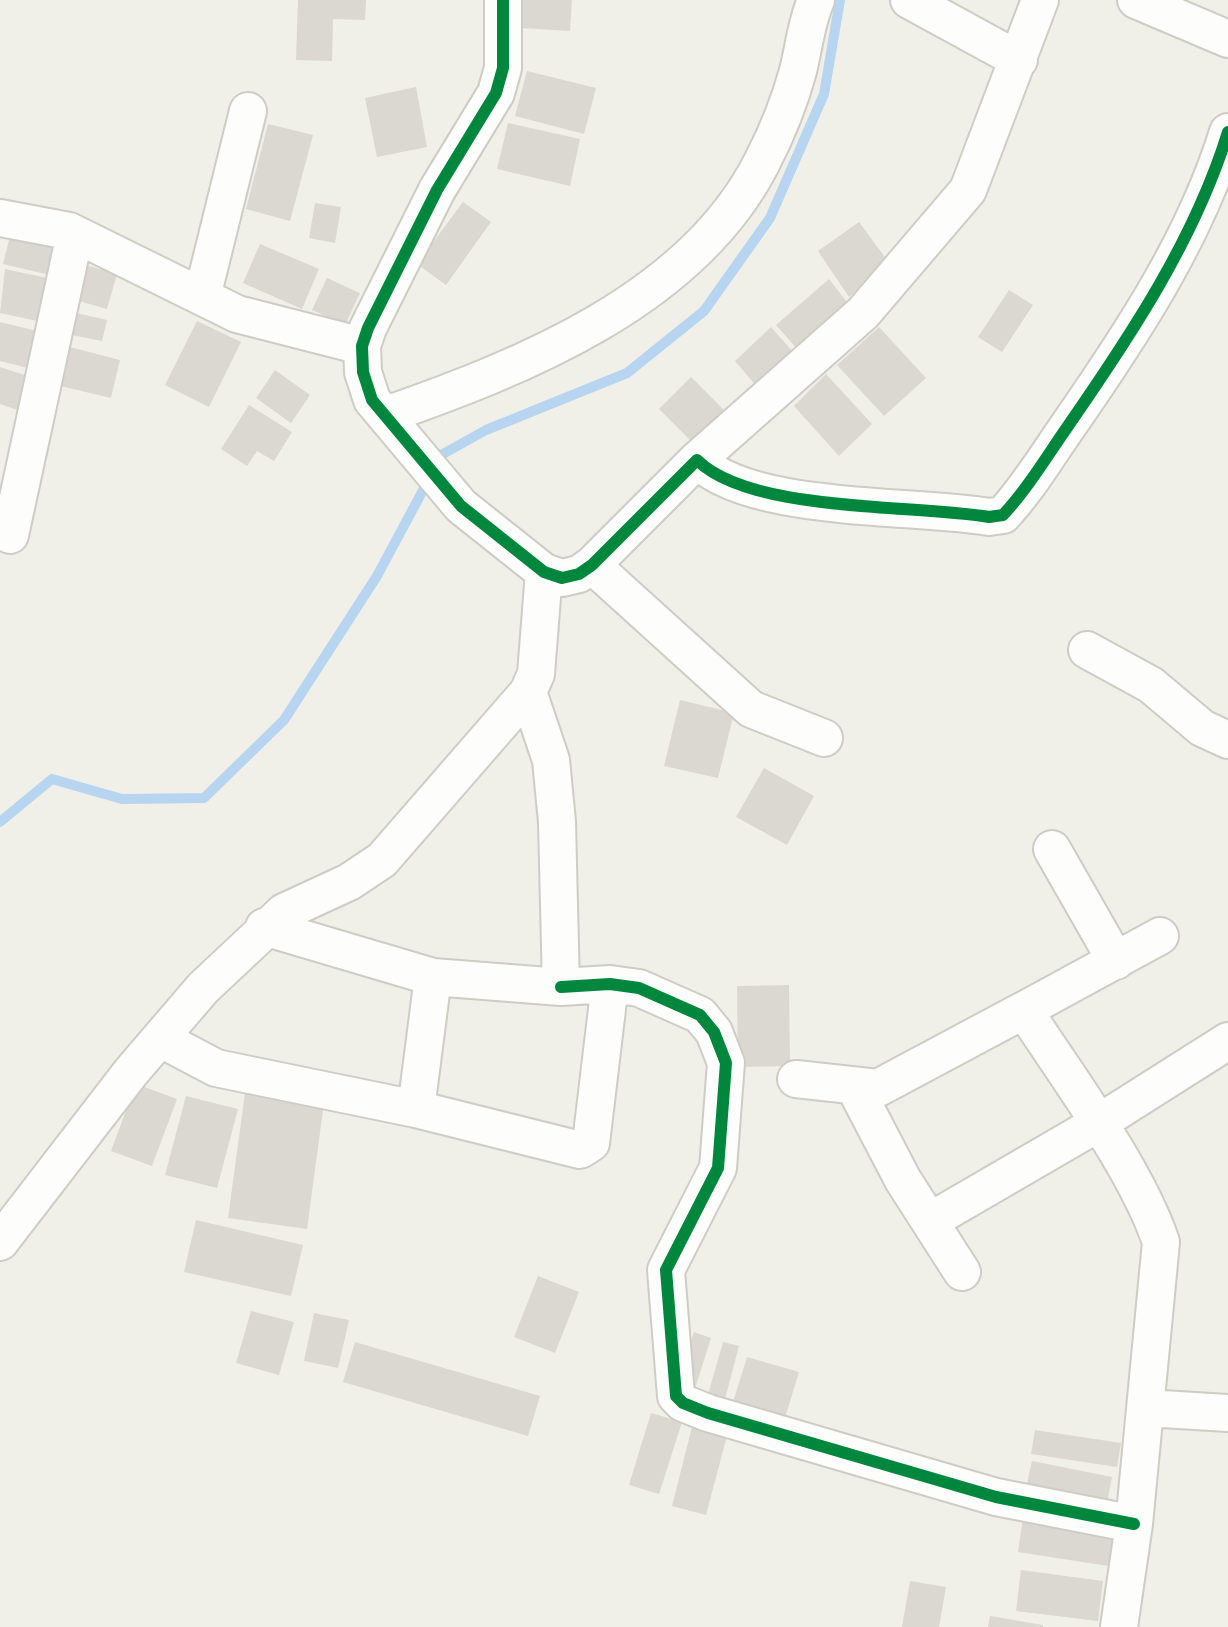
<!DOCTYPE html>
<style>
body{margin:0}
canvas{display:block;background:#f0efe8}
</style>
<canvas width="1228" height="1627"></canvas>
<script>
const ctx = document.querySelector('canvas').getContext('2d');
ctx.lineJoin = 'round';
function strokePath(path, color, width, dash) { ctx.strokeStyle = color; ctx.lineWidth = width; ctx.lineCap = dash ? 'butt' : 'round'; ctx.setLineDash(dash || []); ctx.stroke(path); }
function fill(path, color) { ctx.fillStyle = color; ctx.fill(path, 'evenodd'); }
strokePath(new Path2D(`
 M436 465 441 455 486 430 627 373 704 311 770 218 824 94 840 0
 M0 822 52 779 122 799 204 798 284 720 377 576 429 479`), '#b7d5f1', 10);
fill(new Path2D(`
 M298 0H366L365 20 333 19 332 61 296 60Z
 M521 0H572L570 31 520 28Z
 M527 71 596 88 584 134 515 116Z
 M416 87 427 147 377 157 365 98Z
 M508 123 580 139 570 186 497 169Z
 M268 124 313 135 290 221 246 209Z
 M463 202 491 222 446 285 417 264Z
 M315 203 341 207 335 243 309 238Z
 M859 222 890 264 849 297 818 251Z
 M10 236 60 247 54 276 3 264Z
 M260 244 319 269 302 309 243 283Z
 M82 264 117 274 107 309 72 299Z
 M5 269 52 279 42 322 0 313Z
 M327 278 360 293 345 325 312 310Z
 M829 279 856 314 804 357 776 325Z
 M1009 290 1033 305 1002 352 978 337Z
 M68 311 107 320 102 341 62 333Z
 M197 321 241 342 209 407 165 385Z
 M0 322 41 332 32 369 0 361Z
 M771 327 802 362 764 395 735 361Z
 M879 327 926 378 884 416 837 365Z
 M62 345 120 360 111 398 52 384Z
 M0 367 34 378 23 412 0 404Z
 M275 370 310 395 291 423 256 398Z
 M826 374 872 424 839 456 794 406Z
 M691 377 728 414 695 445 659 409Z
 M249 405 292 432 274 461 257 451 247 466 221 449Z
 M680 700 734 713 718 778 664 766Z
 M764 768 814 796 787 845 736 817Z
 M789 985 790 1066 738 1067 737 986Z
 M136 1084 177 1099 152 1166 111 1151Z
 M245 1093 324 1103 307 1229 228 1218Z
 M186 1096 238 1109 217 1188 165 1175Z
 M196 1220 303 1245 291 1296 184 1272Z
 M538 1276 579 1292 555 1353 514 1337Z
 M251 1311 294 1322 279 1375 236 1363Z
 M314 1313 349 1320 338 1368 304 1361Z
 M694 1332 711 1338 692 1398 675 1393Z
 M355 1342 540 1396 528 1436 343 1382Z
 M723 1342 739 1346 722 1410 705 1405Z
 M747 1357 799 1372 781 1431 729 1415Z
 M651 1413 682 1422 659 1494 629 1485Z
 M693 1423 728 1432 706 1515 672 1506Z
 M1035 1430 1121 1443 1117 1467 1031 1454Z
 M1032 1461 1112 1477 1105 1513 1024 1497Z
 M1024 1511 1115 1526 1108 1566 1018 1552Z
 M1021 1570 1103 1581 1098 1621 1016 1611Z
 M910 1581 946 1587 939 1627H902Z
 M990 1616 1043 1625V1627H988Z`), '#dad8d1');
const minor = new Path2D(`
 M503 0V68L496 93 437 190 368 328 362 346 363 372 372 400 461 506 544 572 562 578 579 574 592 565 697 460C751 513 912 504 989 517L1003 515C1028 488 1047 456 1068 426 1131 335 1195 239 1228 132
 M909 0 1019 60
 M1136 0 1228 39
 M0 218 69 231 237 314 362 346
 M202 297 248 111
 M386 415C523 367 692 300 762 162 776 135 790 100 798 71 804 47 806 23 816 0
 M697 460 863 313 968 190 1040 0
 M10 535 75 234
 M592 565 751 709 824 738
 M1087 650 1151 685 1202 728 1228 740
 M1052 849 1116 961
 M433 977 561 987 557 822 551 760 528 692
 M561 987 610 984 639 988 700 1015 714 1032 726 1063 718 1168 666 1270 676 1396 683 1403 708 1413 996 1497 1134 1524
 M1024 1010 1160 936
 M161 1039 216 1068 416 1109 433 977 264 927
 M796 1079 878 1088 1024 1010C1068 1078 1136 1168 1161 1242L1134 1524 1119 1627
 M854 1086 903 1180 962 1272
 M416 1109 580 1150 591 1143 610 984
 M930 1221 1097 1124 1228 1041
 M0 1242 131 1072 203 988 284 912 349 882 382 860 528 692 536 674 544 572
 M1146 1408 1228 1413`);
strokePath(minor, '#ceccc6', 40);
strokePath(minor, '#fdfdfc', 36);
strokePath(new Path2D(`
 M503 0V68L496 93 437 190 368 328 362 346 363 372 372 400 461 506 544 572 562 578 579 574 592 565 697 460C751 513 912 504 989 517L1003 515C1028 488 1047 456 1068 426 1131 335 1195 239 1228 132
 M561 987 610 984 639 988 700 1015 714 1032 726 1063 718 1168 666 1270 676 1396 683 1403 708 1413 996 1497 1134 1524`), '#00873e', 12);
</script>
